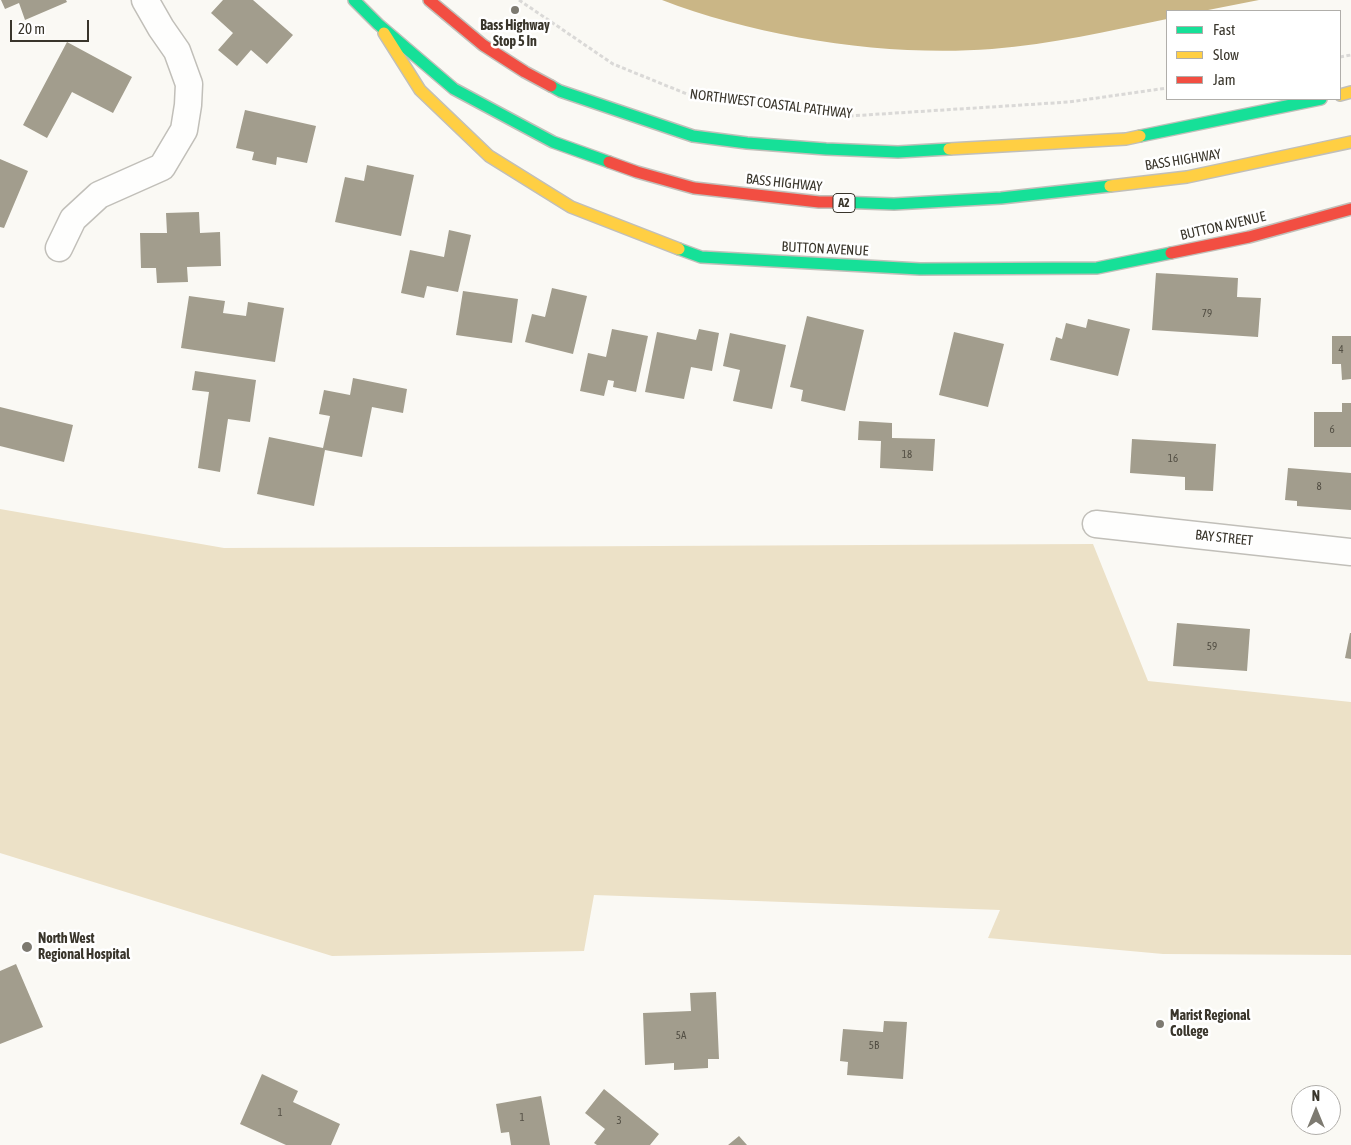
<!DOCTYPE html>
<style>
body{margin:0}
#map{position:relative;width:1351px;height:1145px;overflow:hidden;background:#faf9f4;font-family:"Asap Condensed",sans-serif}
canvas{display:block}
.legend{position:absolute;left:1166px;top:10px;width:175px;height:90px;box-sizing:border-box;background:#fff;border:1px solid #b0aeaa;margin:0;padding:6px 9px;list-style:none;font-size:15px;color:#39352b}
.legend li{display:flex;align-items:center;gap:10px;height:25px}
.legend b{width:25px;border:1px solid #b0aeaa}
.north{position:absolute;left:1291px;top:1085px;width:50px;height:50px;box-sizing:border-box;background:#fff;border:1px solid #b0aeaa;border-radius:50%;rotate:0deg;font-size:14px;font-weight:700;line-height:20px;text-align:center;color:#39352b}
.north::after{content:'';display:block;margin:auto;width:18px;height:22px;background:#7d7a71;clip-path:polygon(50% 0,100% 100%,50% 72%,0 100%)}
.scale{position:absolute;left:10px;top:20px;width:79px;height:22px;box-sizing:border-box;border:2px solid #39352b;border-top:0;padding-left:6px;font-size:15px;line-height:18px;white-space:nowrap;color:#39352b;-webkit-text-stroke:4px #fff;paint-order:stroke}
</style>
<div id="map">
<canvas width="1351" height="1145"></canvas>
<ul class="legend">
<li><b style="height:6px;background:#16e098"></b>Fast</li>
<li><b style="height:6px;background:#ffcf43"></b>Slow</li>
<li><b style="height:6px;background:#f24e42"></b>Jam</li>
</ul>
<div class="north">N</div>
<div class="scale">20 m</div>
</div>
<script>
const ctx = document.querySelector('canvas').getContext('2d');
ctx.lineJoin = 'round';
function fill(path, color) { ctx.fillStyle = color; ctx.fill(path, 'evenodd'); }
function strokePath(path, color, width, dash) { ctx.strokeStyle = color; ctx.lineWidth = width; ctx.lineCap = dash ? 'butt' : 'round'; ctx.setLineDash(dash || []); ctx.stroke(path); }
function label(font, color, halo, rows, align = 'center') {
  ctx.font = font + ' "Asap Condensed",sans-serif'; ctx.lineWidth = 5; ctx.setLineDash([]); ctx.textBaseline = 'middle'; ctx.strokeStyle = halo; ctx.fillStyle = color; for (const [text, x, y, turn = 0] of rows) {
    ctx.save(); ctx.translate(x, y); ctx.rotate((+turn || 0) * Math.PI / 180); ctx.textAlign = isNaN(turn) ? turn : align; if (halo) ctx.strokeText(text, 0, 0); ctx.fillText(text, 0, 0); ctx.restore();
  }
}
fill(new Path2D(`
 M0 509 224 548 1093 544 1148 681 1351 702V955L1163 954 988 938 1000 910 594 895 584 951 332 956 0 853Z`), '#ece1c7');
fill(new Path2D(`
 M662 0H1259L1203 11H1167V19C1109 31 1052 44 992 49 887 57 761 38 662 0Z`), '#cab686');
fill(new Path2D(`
 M1 0H66L67 2 25 20 19 3 5 9Z
 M223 0H253L293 35 267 64 251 50 237 66 218 50 233 33 211 13Z
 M67 42 132 77 113 113 72 92 47 138 23 125Z
 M245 110 316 126 307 163 277 157 276 165 252 160 254 152 236 148Z
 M0 159 28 171 4 228 0 227Z
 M367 165 414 175 401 236 335 222 345 177 364 181Z
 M199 212 200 233 220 232 221 266 187 267 188 282 157 283 156 268H141L140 233H167L166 213Z
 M449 230 471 235 458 292 427 286 424 298 401 293 410 250 444 257Z
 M1156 273 1238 278 1237 297 1261 298 1258 337 1152 330Z
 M552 288 587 296 573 354 525 342 532 314 545 317Z
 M463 291 518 299 512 343 456 335Z
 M189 296 225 301 223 313 246 316 248 302 284 308 275 362 181 348Z
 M807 316 864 330 845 411 801 401 803 390 790 387Z
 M1088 319 1130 329 1118 376 1050 360 1056 337 1062 339 1066 323 1086 328Z
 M612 329 648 336 636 392 613 387 614 381 608 380 604 396 580 391 588 353 606 357Z
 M699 329 719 333 712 371 691 367 684 399 645 392 657 332 696 340Z
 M954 332 1004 344 988 407 939 395Z
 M730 333 786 345 772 409 733 401 740 370 723 366Z
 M1332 336H1351V379L1342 380 1341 364H1332Z
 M195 371 256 380 250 422 228 419 220 472 198 468 209 392 192 390Z
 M353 378 407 389 403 413 372 407 362 457 325 450 314 506 257 494 269 437 323 448 330 416 319 414 324 390 350 395Z
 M1342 403H1351V447H1314V412H1342Z
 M0 407 73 425 64 462 0 446Z
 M859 421 892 423V438L935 439 933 471 880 468 881 441 858 440Z
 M1132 439 1216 444 1213 491 1185 490V477L1130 473Z
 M1288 468 1351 473V510L1297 506V501L1285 500Z
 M1177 623 1250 629 1247 671 1173 666Z
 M1350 633H1351V659L1345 658Z
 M16 964 43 1027 0 1044V971Z
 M716 992 719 1059H708V1068L674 1070V1063L645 1065 643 1013 691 1011 690 993Z
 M884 1021 907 1022 903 1079 847 1075 848 1062 840 1061 843 1029 883 1032Z
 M262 1074 298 1091 293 1102 340 1124 331 1145H286L240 1124Z
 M604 1089 659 1134 650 1145H597L594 1143 605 1129 585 1113Z
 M541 1096 550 1145H511L509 1132 501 1133 496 1104Z
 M739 1136 747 1145H728Z`), '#a29d8d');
const street = new Path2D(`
 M59 248 73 219 99 195 162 167 184 130 188 105 189 84 177 51 161 28 145 0
 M1096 524 1351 552`);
const fast = new Path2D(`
 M354 0 378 24 454 89 553 142 609 162
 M551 86 560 91 693 136 747 143 826 149 898 152 949 149
 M1140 136 1321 99
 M837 202 894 204 1001 198 1110 186
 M679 249 701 257 920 269 1097 268 1171 253`);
const slow = new Path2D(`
 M384 33 420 90 489 156 571 207 679 249
 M1340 95 1351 92
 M949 149 1126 139 1140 136
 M1110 186 1187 177 1351 142`);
const jam = new Path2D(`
 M429 0 483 45 525 72 551 86
 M609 162 637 172 694 188 819 202H837
 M1171 253 1249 237 1351 209`);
strokePath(street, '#c1bfb9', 29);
strokePath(fast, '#c1bfb9', 14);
strokePath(slow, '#c1bfb9', 14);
strokePath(jam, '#c1bfb9', 14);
strokePath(new Path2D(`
 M519 0 613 64 687 94 849 116 1069 102 1167 88
 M1340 57 1351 55`), '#dad9d7', 3, [4, 2.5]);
strokePath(street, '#fefefd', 26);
strokePath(fast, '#16e098', 11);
strokePath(slow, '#ffcf43', 11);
strokePath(jam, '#f24e42', 11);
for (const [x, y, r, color] of [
 [515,10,5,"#7d7a71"],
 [27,947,6,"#7d7a71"],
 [1160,1024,5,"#7d7a71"]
]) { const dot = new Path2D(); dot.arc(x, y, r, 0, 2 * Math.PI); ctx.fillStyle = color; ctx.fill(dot); strokePath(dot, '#fff', 2); }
label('11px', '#534f44', null, [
 ["79",1207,314],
 ["4",1341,350],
 ["6",1332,430],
 ["18",907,455],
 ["16",1173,459],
 ["8",1319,487],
 ["59",1212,647],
 ["5A",681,1036],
 ["5B",874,1046],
 ["1",280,1113],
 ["1",522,1118],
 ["3",619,1121]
]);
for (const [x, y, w] of [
 [844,203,22]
]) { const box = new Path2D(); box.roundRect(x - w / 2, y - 9.5, w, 19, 4); ctx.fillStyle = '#fff'; ctx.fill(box); strokePath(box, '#39352b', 1); }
label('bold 12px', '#39352b', null, [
 ["A2",844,203]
]);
label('bold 14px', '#39352b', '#fff', [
 ["Bass Highway",515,26,"center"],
 ["Stop 5 In",515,42,"center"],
 ["North West",38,939],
 ["Regional Hospital",38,955],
 ["Marist Regional",1170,1016],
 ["College",1170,1032]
], 'left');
label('14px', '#39352b', '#fff', [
 ["NORTHWEST COASTAL PATHWAY",771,104,7],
 ["BASS HIGHWAY",1183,160,-9],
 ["BASS HIGHWAY",784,183,6],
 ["BUTTON AVENUE",1223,226,-13],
 ["BUTTON AVENUE",825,249,3],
 ["BAY STREET",1224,538,6]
]);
</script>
